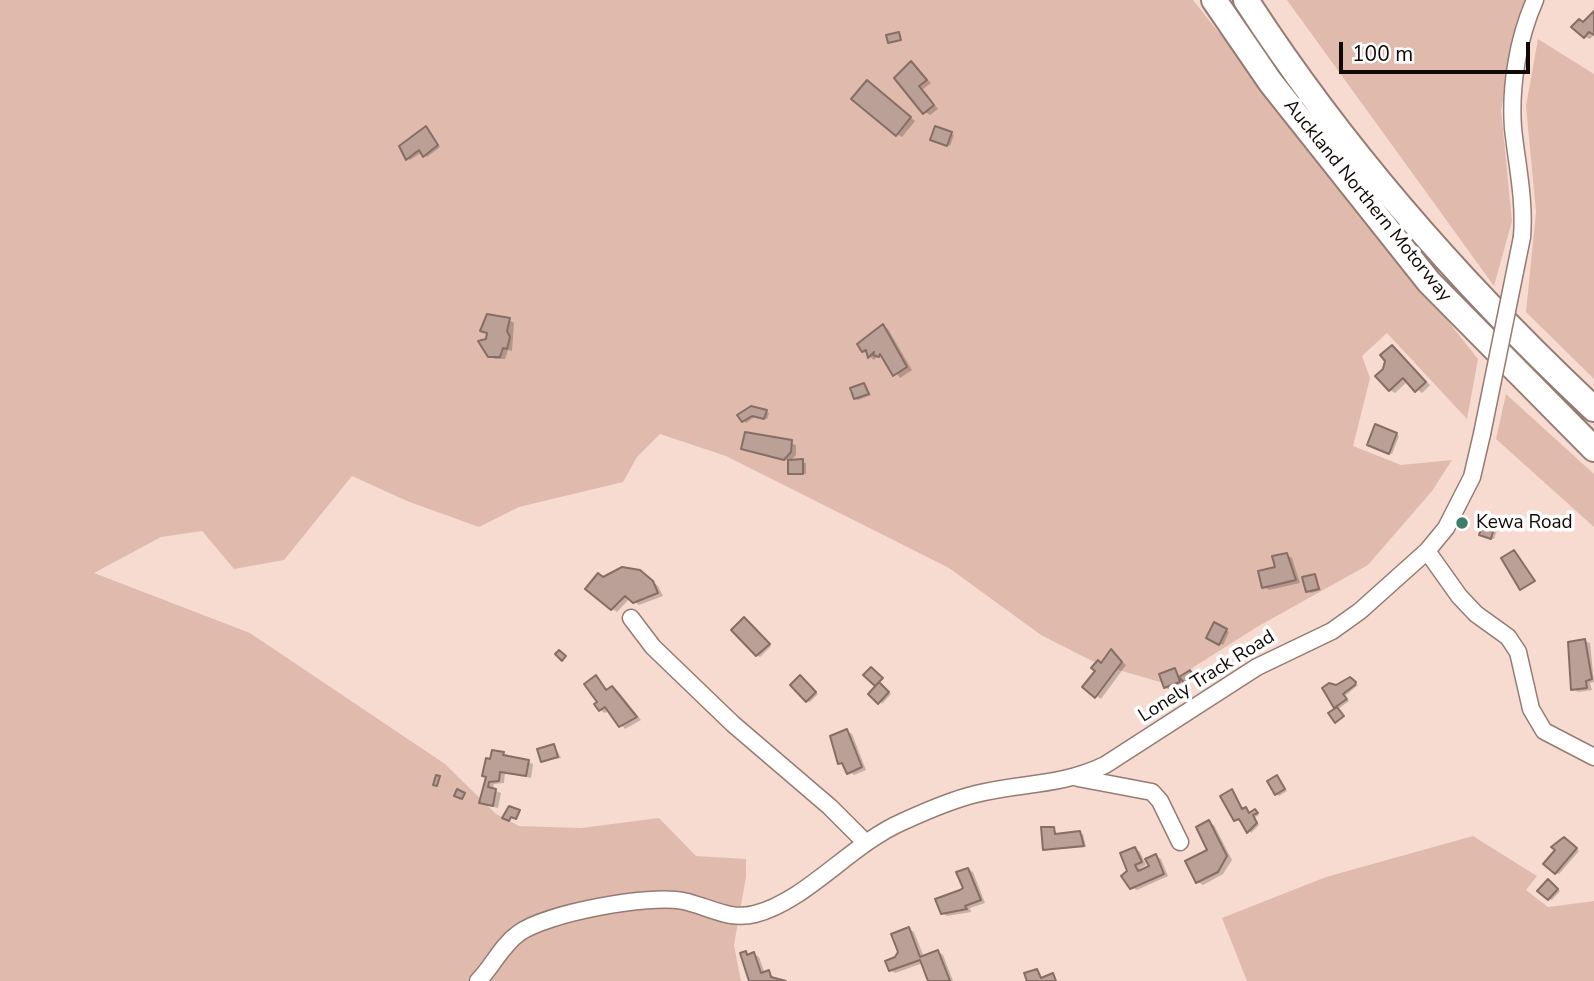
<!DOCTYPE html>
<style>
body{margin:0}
#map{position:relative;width:1594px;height:981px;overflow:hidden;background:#f7dbd1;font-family:"Nunito Sans",sans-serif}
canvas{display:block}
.scale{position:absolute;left:1339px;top:42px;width:191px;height:32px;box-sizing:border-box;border:4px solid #120906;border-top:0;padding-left:9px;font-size:21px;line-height:24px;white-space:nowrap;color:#120906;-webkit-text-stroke:5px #fff;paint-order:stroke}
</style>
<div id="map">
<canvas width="1594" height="981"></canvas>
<div class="scale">100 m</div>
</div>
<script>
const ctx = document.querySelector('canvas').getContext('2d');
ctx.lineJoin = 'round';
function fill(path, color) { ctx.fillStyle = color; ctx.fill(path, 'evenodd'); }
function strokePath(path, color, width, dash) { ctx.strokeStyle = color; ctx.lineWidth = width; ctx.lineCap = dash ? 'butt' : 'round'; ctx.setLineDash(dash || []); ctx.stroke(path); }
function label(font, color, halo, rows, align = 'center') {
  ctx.font = font + ' "Nunito Sans",sans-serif'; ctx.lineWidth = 7; ctx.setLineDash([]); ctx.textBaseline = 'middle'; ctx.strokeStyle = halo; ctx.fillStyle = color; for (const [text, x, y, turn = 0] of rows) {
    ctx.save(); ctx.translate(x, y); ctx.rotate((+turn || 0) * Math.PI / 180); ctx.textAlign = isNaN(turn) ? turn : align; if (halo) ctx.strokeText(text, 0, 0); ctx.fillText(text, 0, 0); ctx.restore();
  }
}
fill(new Path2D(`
 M0 0H1193L1478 359 1467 419 1387 333 1362 356 1370 378 1353 446 1401 465 1452 460 1432 491 1368 565 1257 627 1167 684 1098 664 1041 635 949 568 726 456 660 434 637 457 623 482 519 507 479 527 407 501 352 476 284 560 234 569 202 531 161 537 94 573 250 633 445 764 496 814 519 826 581 828 659 818 696 856 746 859V877L734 945 741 981H0Z
 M1287 0H1527L1501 110 1512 221 1494 286Z
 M1538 39 1594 74V379L1526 312 1536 212 1526 106Z
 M1506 394 1594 474V527L1496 439Z
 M1473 836 1537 876 1526 890 1548 907 1594 901V981H1247L1222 918 1326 877Z`), '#e0bbad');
fill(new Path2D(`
 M1594 14V35L1590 39 1585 37 1584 23Z
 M912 63 931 83 923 89 938 109 930 115 925 112Z
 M872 86 915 121 902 137 897 134Z
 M426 128 440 147 427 157 422 152 410 160 408 158Z
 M936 128 954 135 950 146 935 140Z
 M509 320 514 323 512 351 508 350 505 359H495L489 356 487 341Z
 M883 326 888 329 912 370 900 378 885 357 878 356 874 360 863 351Z
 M1392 347 1430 385 1422 393 1408 381 1395 393 1390 390 1385 369Z
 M864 385 871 395 858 400 855 398Z
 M766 412 769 413 767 419 756 416 746 423 739 415Z
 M758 434 796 445V455L790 461 806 463V474L790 473V461L743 448Z
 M1397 434 1399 436 1392 454 1372 446Z
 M1486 519 1499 524 1494 539 1484 536Z
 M1287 555 1292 558 1300 583 1269 590 1264 587Z
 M645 575 658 586 663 596 639 605 630 598 617 612 612 609 604 578Z
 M1315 576 1321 590 1311 593 1308 591Z
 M745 619 771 646 760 657 757 655Z
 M1215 625 1229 632 1223 645 1208 637Z
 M1585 641 1590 643 1594 682 1590 683 1592 690 1578 692 1573 689Z
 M1111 651 1126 665 1101 699 1084 687Z
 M871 669 882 679 878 684 891 694 882 704Z
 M1175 669 1181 678 1191 672 1194 677 1186 682 1181 680 1182 683 1168 689 1165 687Z
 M596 677 609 691 612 688 618 691 641 720 625 729 609 710 605 713 600 710Z
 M803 679 818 694 810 702 807 701Z
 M1350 679 1358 685 1345 696 1349 701 1338 709 1343 717 1337 722 1338 709 1325 689Z
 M847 731 852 734 866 770 854 775 840 763Z
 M554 745 561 758 543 761Z
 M503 753 533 764 531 778 505 773 504 783 494 784 493 790 501 793 498 808 486 805 481 803 488 777Z
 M1277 777 1287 791 1279 796 1276 794Z
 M1232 791 1244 810 1259 815 1255 817 1259 825 1251 833 1242 820H1235Z
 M1209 822 1214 825 1232 860 1223 874 1203 885 1198 882 1208 852Z
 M1054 828 1057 835 1083 834 1086 847 1047 850 1044 849Z
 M1568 841 1579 851 1559 874 1556 873Z
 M1135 849 1140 852 1146 865 1140 868 1141 871 1151 867 1156 856 1161 859 1168 876 1137 890 1131 887 1129 872Z
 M968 869 973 872 985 903 970 908 971 912 947 916 942 913 965 889Z
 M1551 883 1560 891 1552 900 1549 899Z
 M909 929 914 932 924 957 938 952 943 955 953 981H930L923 963 895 973 890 970Z
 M754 954 759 957 765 974 769 972 775 979 786 981H750L742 955Z`), '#0003');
const building = new Path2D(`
 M1594 11V35L1589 32 1584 38 1571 27 1579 19 1583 22Z
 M899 32 901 40 888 43 886 35Z
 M911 61 927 80 919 86 934 105 923 114 894 78Z
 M867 80 911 117 896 136 851 99Z
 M426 126 438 145 423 157 419 150 406 160 399 146Z
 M935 126 952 132 947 146 930 140Z
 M487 314 510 318 507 331 510 337 507 349 503 348 500 357H488L478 341 486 339 487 333 480 331Z
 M883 324 907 367 893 376 880 354 879 357 873 355 874 352 868 358 866 350 862 352 857 344Z
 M1392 345 1426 382 1415 392 1403 378 1389 391 1375 376 1383 369 1385 361 1380 355Z
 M864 383 869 394 854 399 850 388Z
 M751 406 767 410 764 419 752 416 742 422 737 415Z
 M1375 424 1397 433 1389 454 1367 445Z
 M745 432 792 440 791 452 784 460 741 449Z
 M803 459V474H788V460Z
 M1485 517 1496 520 1491 539 1479 535Z
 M1514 550 1535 581 1520 590 1501 558Z
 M1287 553 1296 580 1262 588 1258 571 1275 567 1272 556Z
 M622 567 640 570 653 581 658 593 633 603 625 596 611 610 585 589 598 573 603 577Z
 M1315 574 1319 589 1306 592 1302 577Z
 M744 617 770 644 756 656 731 630Z
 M1214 622 1227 629 1219 645 1206 638Z
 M1585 639 1592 679 1586 681 1587 688 1571 690 1568 642Z
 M1111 649 1122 662 1095 698 1082 687 1095 671 1091 668 1098 660 1101 663Z
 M559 650 566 656 562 661 555 654Z
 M871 667 883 678 875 686 863 675Z
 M1175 668 1180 682 1164 688 1159 674Z
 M1190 670 1194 676 1184 683 1179 677Z
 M596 675 606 690 612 686 637 717 619 727 605 707 599 711 594 704 597 702 584 684Z
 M800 675 816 692 806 702 790 685Z
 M1350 677 1356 682 1355 685 1343 694 1347 699 1334 708 1322 688 1329 683 1336 685Z
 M879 682 889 692 878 704 868 694Z
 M1337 707 1344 716 1335 723 1328 713Z
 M847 729 862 767 847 774 842 763 838 764 830 736Z
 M554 744 558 757 541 762 537 749Z
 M492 750 504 752 503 755 529 760 526 776 500 772 499 781 489 782 488 787 496 789 493 806 479 803 486 777 482 776 486 758 490 759Z
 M436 775 440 776 437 786 433 785Z
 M1277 775 1285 789 1275 795 1267 781Z
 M457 789 465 793 462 799 454 796Z
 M1232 789 1242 809 1246 807 1249 813 1255 809 1258 813 1253 815 1257 823 1247 833 1239 819 1234 821 1220 796Z
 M509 806 520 810 516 819 511 817 509 821 502 818Z
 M1209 820 1227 856 1218 872 1196 883 1185 861 1207 850 1196 827Z
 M1041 827H1054L1055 834 1080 831 1084 846 1043 850Z
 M1564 837 1577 848 1555 874 1543 864 1555 850 1551 847Z
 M1135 847 1142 862 1135 865 1138 871 1149 866 1145 859 1156 854 1164 874 1130 889 1121 876 1127 871 1120 853Z
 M968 868 981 900 965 906 967 909 941 914 935 899 960 890 963 888 956 872Z
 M1548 879 1558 889 1548 900 1537 891Z
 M909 927 920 957 938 950 950 981H928L920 960 889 971 885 961 895 957 898 952 891 934Z
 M746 951 747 955 754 952 761 973 769 970 771 977 786 981H749L740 953Z
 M1037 969 1041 978 1053 973 1056 981H1027L1024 973Z`);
fill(building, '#baa097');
strokePath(building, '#876e65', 2);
const minor = new Path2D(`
 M1522 237C1525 199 1517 166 1513 128 1510 86 1518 38 1535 0
 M1427 551 1459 596 1476 614 1508 637 1518 652 1531 709 1544 731 1594 757
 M631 618 653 647 733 724 830 807 865 842
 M1078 778 1152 792 1160 801 1180 842
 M478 981C493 966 501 946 519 933 547 913 649 894 683 901 708 906 729 921 755 914 806 901 850 845 902 822 926 811 951 800 976 794 1023 782 1058 787 1105 765L1257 667 1332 631 1360 611 1427 551 1446 528 1472 477 1482 434`);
const highway = new Path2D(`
 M1214 0 1271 83 1429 282 1594 449
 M1246 0C1343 150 1464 287 1594 409`);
strokePath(minor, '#957c73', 19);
strokePath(highway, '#957c73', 28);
strokePath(minor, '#fff', 16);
strokePath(highway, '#fff', 24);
const minorBridge = new Path2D(`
 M1482 434 1522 237`);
strokePath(minorBridge, '#957c73', 19, []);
strokePath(minorBridge, '#fff', 16);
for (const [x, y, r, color] of [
 [1462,523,7,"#3e7d6a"]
]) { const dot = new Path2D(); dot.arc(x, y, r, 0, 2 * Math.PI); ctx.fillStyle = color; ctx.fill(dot); strokePath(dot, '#fff', 2.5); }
label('19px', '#120906', '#fff', [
 ["Auckland Northern Motorway",1367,201,51],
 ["Lonely Track Road",1207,677,-32]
]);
label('19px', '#120906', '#fff', [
 ["Kewa Road",1476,523]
], 'left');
</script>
